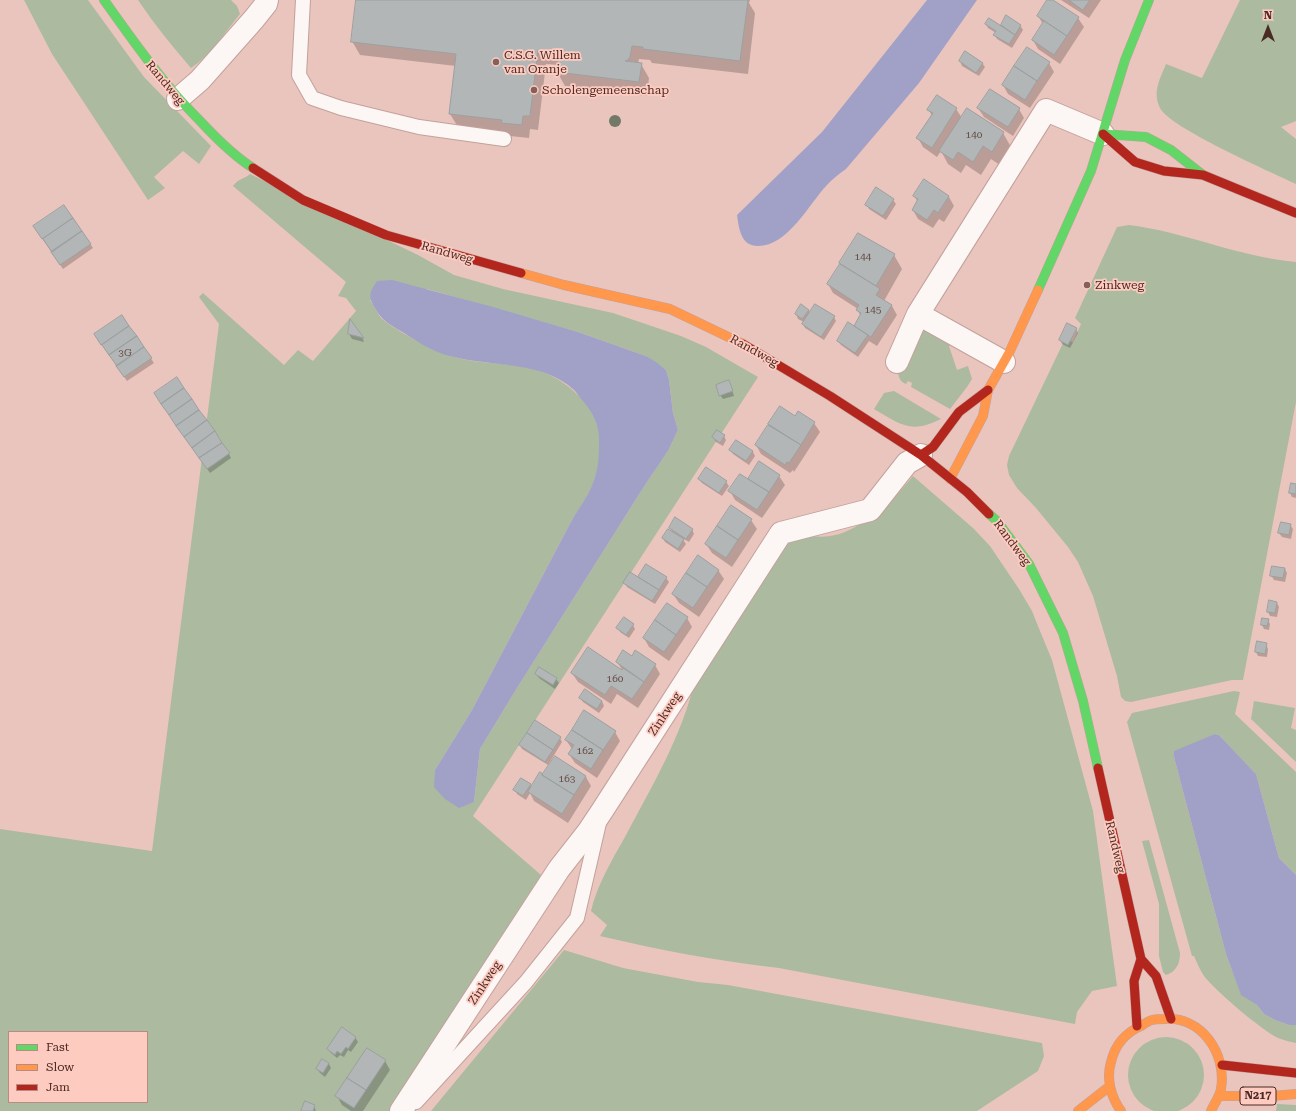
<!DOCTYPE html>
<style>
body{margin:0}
#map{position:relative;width:1296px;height:1111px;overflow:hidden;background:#eac5bd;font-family:"Roboto Serif",serif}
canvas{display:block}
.legend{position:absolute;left:8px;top:1031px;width:140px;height:72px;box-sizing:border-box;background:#fecbc0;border:1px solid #b68b82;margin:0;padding:5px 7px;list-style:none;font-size:12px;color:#4b2a24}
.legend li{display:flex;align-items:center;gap:8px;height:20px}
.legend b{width:20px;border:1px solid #b68b82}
.north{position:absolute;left:1248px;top:8px;width:40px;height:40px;-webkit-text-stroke:3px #fecbc0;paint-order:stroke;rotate:0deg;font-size:11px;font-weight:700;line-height:16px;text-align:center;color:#4b2a24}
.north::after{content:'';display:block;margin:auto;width:14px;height:18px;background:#4b2a24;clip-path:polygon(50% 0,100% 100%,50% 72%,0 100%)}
</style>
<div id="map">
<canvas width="1296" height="1111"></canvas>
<ul class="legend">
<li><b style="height:5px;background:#63d668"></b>Fast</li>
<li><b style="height:5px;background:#ff974d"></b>Slow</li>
<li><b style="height:5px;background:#b3261e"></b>Jam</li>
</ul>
<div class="north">N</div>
</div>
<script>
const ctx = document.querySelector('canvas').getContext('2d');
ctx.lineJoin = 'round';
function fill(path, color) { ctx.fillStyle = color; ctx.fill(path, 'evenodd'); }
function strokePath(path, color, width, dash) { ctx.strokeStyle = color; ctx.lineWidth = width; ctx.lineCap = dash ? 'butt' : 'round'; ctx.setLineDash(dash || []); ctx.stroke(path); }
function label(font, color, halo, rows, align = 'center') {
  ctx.font = font + ' "Roboto Serif",serif'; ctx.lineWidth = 3.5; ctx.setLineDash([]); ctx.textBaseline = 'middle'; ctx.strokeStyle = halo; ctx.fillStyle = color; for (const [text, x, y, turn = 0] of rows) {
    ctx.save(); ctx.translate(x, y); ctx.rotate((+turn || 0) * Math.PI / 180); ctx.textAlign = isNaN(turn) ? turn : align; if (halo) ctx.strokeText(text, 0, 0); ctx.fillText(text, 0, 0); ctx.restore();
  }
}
fill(new Path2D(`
 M24 0H88L144 77 211 146 199 164 183 151 154 177 165 188 148 200 52 54Z
 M138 0H231L237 6 240 14C225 32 211 55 191 68 172 46 154 24 138 0Z
 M1240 0H1296V121L1281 127 1296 139V184C1271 172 1170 128 1160 108 1152 92 1160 79 1166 64L1202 78Z
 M250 174 418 255 454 275 503 289 613 313 681 336 706 347 758 377 473 816 541 875 389 1111H0V829L152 851 219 324 199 297 203 293 284 365 298 350 313 361 356 311 346 298 338 296 346 282 233 186C239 178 243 180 250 174ZM427 289 578 332 646 356 666 370 669 380 673 413 678 430 668 451 645 485 517 688 480 749 474 802 435 770 472 710 573 518C582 505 590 493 595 478 601 463 602 433 596 418 586 399 565 381 545 373 523 364 496 364 473 361 446 357 424 345 401 332 395 328 386 323 381 318 377 313 374 305 370 300ZM9 1032H147V1102H9Z
 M1129 225C1186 232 1238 257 1296 262V402L1243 680H1232L1131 702 1125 701 1121 697 1117 676 1093 596 1078 562 1068 547 1036 508 1017 488 1009 475 1007 465 1009 456 1065 339 1073 342 1081 324 1075 318 1117 227Z
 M924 327 954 342 949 346 957 370 968 366 972 379 967 387 950 409 911 387 912 383 908 381 906 384C901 382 899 379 898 373L920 328Z
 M894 391 941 419C911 434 901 425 874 409L884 393Z
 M913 476 973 528 990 546 1019 589 1032 611 1040 631 1052 660 1093 811 1117 986 1092 991 1077 1012 1075 1024 779 968C718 961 659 950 600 936L607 925 591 911C597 885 612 860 625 837 652 786 682 736 695 680L789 533C803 535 821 539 835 535 842 534 849 530 855 527 881 512 894 499 913 476Z
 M1234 691 1240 692 1235 714 1296 772V875L1279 858 1256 774 1219 735 1215 734 1174 757 1226 954 1241 994 1257 1005 1264 1014 1275 1020 1289 1025H1296V1043C1290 1042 1284 1040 1278 1038 1260 1029 1217 992 1204 976 1200 970 1197 963 1194 956H1192L1127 722 1132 713Z
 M1254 701 1295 708 1291 728 1296 730V762L1251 719Z
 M1149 840 1180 953C1180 962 1177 972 1166 975L1163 972 1159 956V904L1142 841Z
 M564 950 623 968 698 982 728 985 1042 1043 1044 1056 1038 1071 977 1111H431Z
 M1128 1075a38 38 0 1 1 76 0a38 38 0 1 1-76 0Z
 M1277 1104 1296 1105V1111H1276Z`), '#acbaa0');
fill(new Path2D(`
 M927 0H977L919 83 846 169C839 174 832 179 827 185 809 204 788 246 758 246 741 246 739 229 737 215L822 132Z
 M392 280 493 307 578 332 646 356 656 362 666 370 669 380 673 413 678 430 668 451 645 485 517 688 480 749 474 802 459 808 445 799 434 787 435 770 472 710 573 518C593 488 600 475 599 439 599 424 593 413 583 401 580 398 577 393 574 390 542 360 489 367 450 356 433 352 418 342 404 333 395 328 384 322 378 313 369 298 367 296 377 281Z
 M1215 734 1219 735 1256 774 1279 858 1296 875V1025H1289L1275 1020 1264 1014 1257 1005 1241 995 1226 954 1174 757V751Z`), '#a1a1c7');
fill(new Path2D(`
 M357 0H750L749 3 755 13 748 74 652 63 650 60 639 59 638 64H641L649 78 647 96 565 86 557 72 558 65 546 64 538 130 530 129 529 138 510 136 508 133 458 127 450 114 456 66 360 55 352 41Z
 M1049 0H1051L1078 18 1084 27 1060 64 1038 49 1033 40 1043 24 1038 16Z
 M1061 0H1101L1089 18Z
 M1006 17 1020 25 1023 30 1012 48 997 39 995 35 996 33 988 28 986 24 1001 26Z
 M960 61 982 63 985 67 979 76 962 66Z
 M1049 63 1054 72 1030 108 1008 94 1003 85Z
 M978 108 1019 109 1024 118 1013 136 984 117Z
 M956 109 962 118 1003 133 1011 147 1000 165 991 159 981 175 966 165 961 173 948 164 941 151 937 157 923 147 918 138 932 116 929 110Z
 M924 181 949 197 954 206 944 222 939 219 933 228 918 219 913 210 918 202 914 196Z
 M893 200 896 204 886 220 869 209 867 205Z
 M64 206 93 248 63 269 37 231Z
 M894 255 902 269 884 301 892 306 897 315 877 346 869 341 858 357 841 345 838 341 857 329 861 316 857 310 858 309 833 293 828 284 841 264Z
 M808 310 810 313 834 317 836 321 824 340 805 328 803 324 804 322 798 319 796 314Z
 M122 316 154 363 127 381 97 338Z
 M350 321 363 339 364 342 352 339 349 334Z
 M1076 328 1078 333 1070 348 1062 344 1060 340Z
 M731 386 734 396 723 399 720 395Z
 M157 397 229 454 231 458 210 473Z
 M780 407 795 417 798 413 814 423 820 432 794 472 793 470 790 473 761 454 756 445Z
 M724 436 726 440 723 446 716 442 714 437Z
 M736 441 753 452 755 456 749 465 733 454 730 450Z
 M779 476 785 485 762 518 735 500 730 491 748 480Z
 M699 479 726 482 729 486 722 496 702 483Z
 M1296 485V498L1292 497 1290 493Z
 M751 520 757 529 732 567 712 553 706 544Z
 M1290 525 1293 529 1291 539 1282 537 1279 533Z
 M670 528 692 529 694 534 689 542 682 538 686 544 680 552 665 542 663 538 673 533Z
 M647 566 666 578 669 582 655 604 627 587 625 583 639 578Z
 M1285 569 1287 573 1285 582 1274 580 1271 575Z
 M718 570 724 579 699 617 679 603 673 594Z
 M1277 603 1279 607 1277 617 1270 616 1268 612Z
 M687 618 692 627 669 661 649 647 644 638Z
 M1268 620 1270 624 1269 630 1264 629 1262 625Z
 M633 625 635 629 629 638 620 632 618 628Z
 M1266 644 1268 649 1267 657 1258 656 1256 652Z
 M632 657 655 665 660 674 638 708 617 694 611 704 578 682 572 673 623 671 617 662Z
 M536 674 556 679 559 683 555 689 539 678Z
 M580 698 602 701 604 706 599 713 583 702Z
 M615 732 620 741 597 778 575 763 569 754 572 749 566 740Z
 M560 738 562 742 548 765 522 749 520 745Z
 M555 758 586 777 591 786 568 823 534 801 530 793 526 800 517 794 515 790 530 785 532 787 544 775Z
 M355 1037 358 1042 351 1052 348 1050 344 1057 340 1055 337 1058 331 1053 328 1049Z
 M323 1061 329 1064 331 1068 325 1077 320 1073 317 1069Z
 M385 1061 390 1070 363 1111H351L342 1105 337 1096Z
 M314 1106 316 1111H302Z`), '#0003');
const building = new Path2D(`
 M356 0H748L740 61 643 49V47L632 46 630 57 628 60 625 61 642 63 639 82 556 72 558 53 538 50 530 116H523L522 125 501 123 502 120 449 114 456 54 351 42Z
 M1047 0H1053L1079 17 1067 36 1037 16Z
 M1069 0H1090L1083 10Z
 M1006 15 1021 25 1015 35 1001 25Z
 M989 18 1015 35 1009 44 993 35 996 31 985 24Z
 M1044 21 1067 36 1054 55 1032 40Z
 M1027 47 1050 62 1037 81 1014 66Z
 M965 51 983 63 976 73 959 61Z
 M1014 66 1037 81 1025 100 1002 85Z
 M990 89 1020 108 1008 127 977 108Z
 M937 95 957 108 932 148 916 138 933 113 927 110Z
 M967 108 1004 132 992 152 983 146 973 162 958 152 953 160 939 151Z
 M924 179 949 196 938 213 934 210 927 220 912 210 918 199 913 196Z
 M876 187 894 199 883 216 865 205Z
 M64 205 73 218 42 239 33 226Z
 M73 218 82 231 52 252 43 239Z
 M82 231 91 244 60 265 51 252Z
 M858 233 895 254 876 286 839 263Z
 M840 264 876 286 880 289 876 295 892 305 871 337 854 326 861 313 856 310 859 305 827 284Z
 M801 304 809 310 802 319 795 314Z
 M815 304 835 316 821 337 802 324Z
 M122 315 129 326 101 345 94 334Z
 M350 319 364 338 348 334Z
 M848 322 868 335 855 353 837 341Z
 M1067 323 1077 328 1068 345 1059 340Z
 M129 326 137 336 109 355 102 345Z
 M137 336 144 347 117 366 109 355Z
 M144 347 152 358 124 377 116 366Z
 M177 377 184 388 161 404 154 393Z
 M729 380 733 391 719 396 716 385Z
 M184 388 192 399 169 415 161 404Z
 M192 399 199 410 176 426 169 415Z
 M780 406 795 416 798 411 815 422 801 445 768 424Z
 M199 410 207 420 184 437 176 426Z
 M207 420 215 431 192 448 184 437Z
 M768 425 801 445 789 463 787 462 785 465 755 445Z
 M717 430 725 435 720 443 712 437Z
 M215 431 222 443 199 458 192 448Z
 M736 440 753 451 746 461 729 450Z
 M222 443 230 453 207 469 199 458Z
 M759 461 780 475 769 492 748 479Z
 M706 467 727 481 719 493 698 479Z
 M740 474 769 492 757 510 728 491Z
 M1291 483 1296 484V494L1289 493Z
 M731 505 752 519 738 540 717 526Z
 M675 517 693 529 686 539 669 528Z
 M1281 522 1291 524 1289 535 1278 533Z
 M717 526 738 540 726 558 705 544Z
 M668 529 684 539 678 549 662 538Z
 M698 555 719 570 707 587 686 573Z
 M646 564 667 577 659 590 638 577Z
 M1272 566 1285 568 1283 578 1270 576Z
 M630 572 659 590 652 601 623 583Z
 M686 573 707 587 693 608 672 594Z
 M1269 600 1277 602 1275 613 1267 612Z
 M667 603 688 617 676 635 655 620Z
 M624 617 634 624 626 635 616 628Z
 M1262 618 1269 619 1267 626 1261 625Z
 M655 620 676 635 664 652 643 638Z
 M1257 641 1267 643 1265 654 1255 652Z
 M588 647 622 670 623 668 644 682 632 699 611 686 605 695 571 673Z
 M623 650 632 656 635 650 656 664 644 682 616 662Z
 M539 667 557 678 553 685 535 674Z
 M585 689 602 701 597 709 579 698Z
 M584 710 616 731 603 750 572 730Z
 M535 720 561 737 553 750 527 733Z
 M572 730 603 750 591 769 568 754 574 745 565 740Z
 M527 733 553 750 545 762 519 745Z
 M555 756 586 776 574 795 542 775Z
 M540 772 543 774 542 775 574 795 562 814 528 792Z
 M521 778 531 784 523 796 513 790Z
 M342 1027 356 1037 348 1049 346 1047 341 1054 337 1051 335 1055 327 1049Z
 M367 1048 386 1060 366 1090 347 1078Z
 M322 1059 329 1063 323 1073 316 1069Z
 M347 1078 366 1090 354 1108 335 1096Z
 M305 1101 315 1105 313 1111H301Z`);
fill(building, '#b2b6b6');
strokePath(building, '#9ba0a0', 1);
const lane = new Path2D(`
 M303 0 299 75 312 98 341 108 419 127 504 139
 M416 1102 526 982 577 918 599 823`);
const street = new Path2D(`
 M178 99 200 80 254 19 266 4 267 0
 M918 314 1004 362
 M897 362 918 314 1046 110 1103 134
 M401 1111 559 869 588 832 602 811 781 533 870 510 907 463 921 455`);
const fast = new Path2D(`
 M104 0C136 45 164 85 203 124 218 140 234 156 253 168
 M1103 134 1146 137 1171 150 1203 175
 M1038 290 1091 171 1125 60 1149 0
 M989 514 997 521 1029 564 1063 633 1083 701 1098 768`);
const slow = new Path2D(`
 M521 273 564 285 670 309 743 344
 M950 479 983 416 988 390 1009 353 1038 290
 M1220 1096H1272L1296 1094
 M1078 1111 1110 1086
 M1121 1111C1111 1097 1106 1079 1111 1062 1115 1045 1125 1033 1141 1026 1144 1024 1148 1021 1152 1020 1156 1019 1160 1019 1164 1019 1202 1016 1227 1054 1221 1089 1220 1096 1214 1104 1211 1111`);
const jam = new Path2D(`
 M1103 134 1135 162 1164 171 1203 175 1296 213
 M253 168 303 200 386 235 521 273
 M743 344 830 396 921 455 967 492 989 514
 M921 455 933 447 959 412 988 390
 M1098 768 1141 959 1156 976 1171 1019
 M1137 1026 1134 981 1141 959
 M1222 1065 1296 1073`);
strokePath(lane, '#c2a29b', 16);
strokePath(street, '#c2a29b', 24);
strokePath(fast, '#c2a29b', 10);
strokePath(slow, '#c2a29b', 10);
strokePath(jam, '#c2a29b', 10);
strokePath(lane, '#fcf6f5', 14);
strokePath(street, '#fcf6f5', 22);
strokePath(fast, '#63d668', 9);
strokePath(slow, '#ff974d', 9);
strokePath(jam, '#b3261e', 9);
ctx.fillStyle = '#727a67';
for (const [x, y] of [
 [615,121]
]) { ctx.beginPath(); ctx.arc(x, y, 6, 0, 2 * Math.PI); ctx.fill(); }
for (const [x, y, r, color] of [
 [496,62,4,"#83605a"],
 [534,90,4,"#83605a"],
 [1087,285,4,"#83605a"]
]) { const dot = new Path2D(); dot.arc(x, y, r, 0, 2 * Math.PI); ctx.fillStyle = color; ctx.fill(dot); strokePath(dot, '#fecbc0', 1.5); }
label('10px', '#654d48', null, [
 ["140",974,135],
 ["144",863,257],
 ["145",873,310],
 ["3G",125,353],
 ["160",615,679],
 ["162",585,751],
 ["163",567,779]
]);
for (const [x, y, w] of [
 [1258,1096,36]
]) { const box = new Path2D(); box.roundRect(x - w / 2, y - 9, w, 18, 3); ctx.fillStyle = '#fecbc0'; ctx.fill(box); strokePath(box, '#4b2a24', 1); }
label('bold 11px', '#4b2a24', null, [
 ["N217",1258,1096]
]);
label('12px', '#4b2a24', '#fecbc0', [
 ["C.S.G. Willem",504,55],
 ["van Oranje",504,69],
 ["Scholengemeenschap",542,90],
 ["Zinkweg",1095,285]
], 'left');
label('12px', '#4b2a24', '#fecbc0', [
 ["Randweg",165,83,50],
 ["Randweg",447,253,16],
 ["Randweg",754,351,29],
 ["Randweg",1012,543,53],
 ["Zinkweg",665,714,-57],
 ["Randweg",1115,847,77],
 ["Zinkweg",485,983,-57]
]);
</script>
